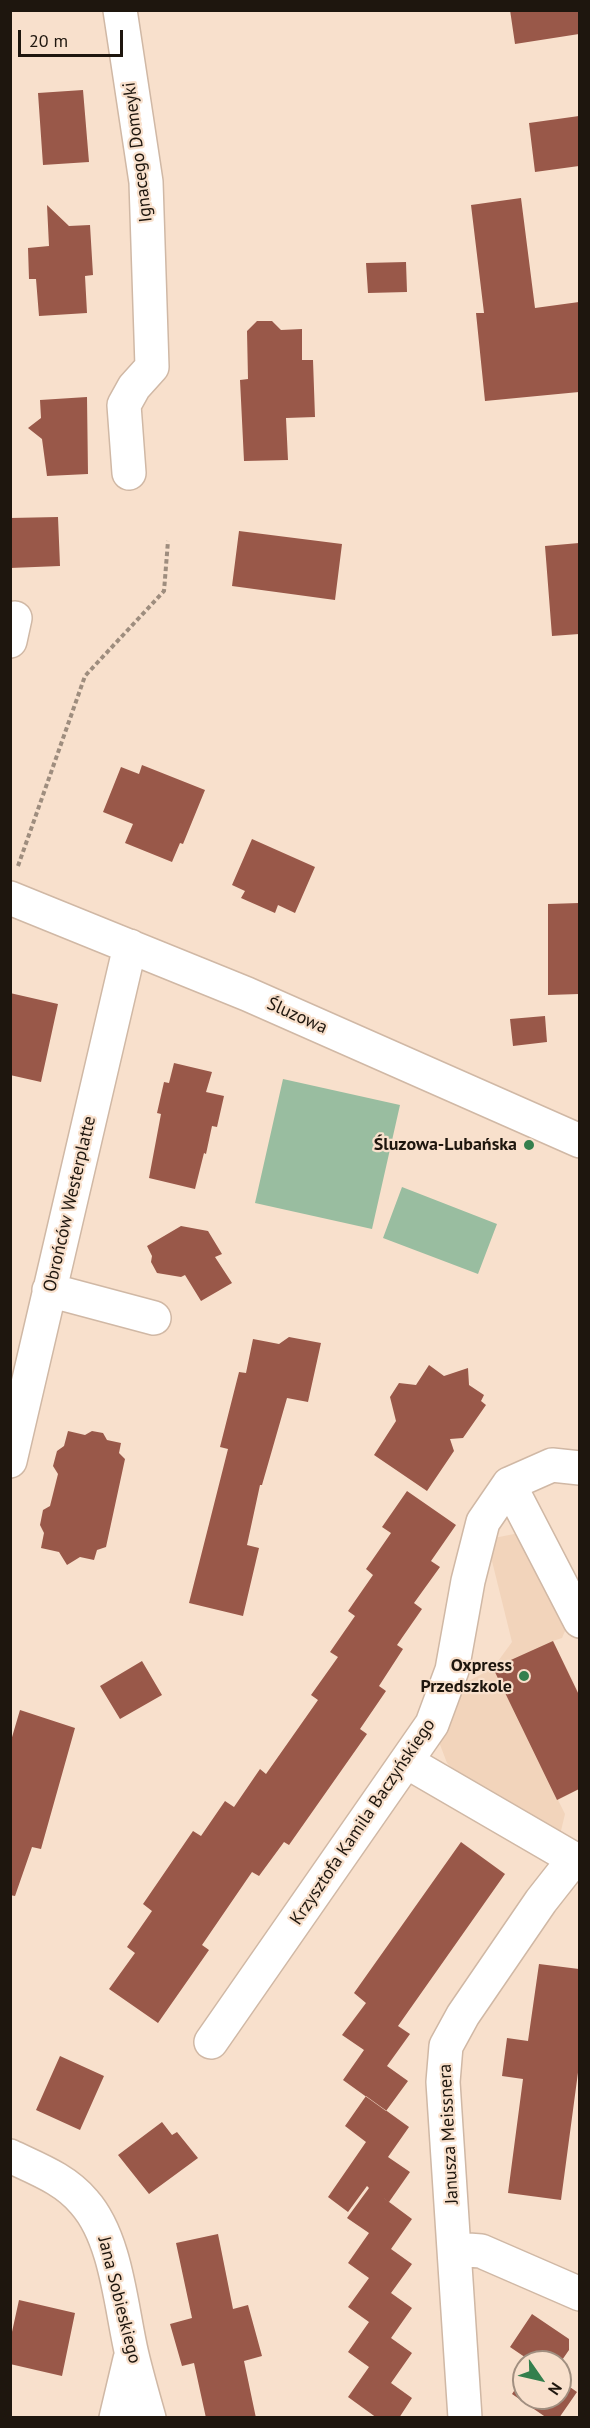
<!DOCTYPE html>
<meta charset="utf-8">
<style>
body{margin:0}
#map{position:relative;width:590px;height:2428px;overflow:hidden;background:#f8e0cc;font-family:"PT Sans",sans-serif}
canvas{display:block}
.frame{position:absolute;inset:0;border:12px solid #1e160e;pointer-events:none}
.north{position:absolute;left:512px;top:2350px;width:60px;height:60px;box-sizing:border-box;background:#f8e0cc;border:2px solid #a18f80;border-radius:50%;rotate:124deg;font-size:16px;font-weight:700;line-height:24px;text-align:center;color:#1e160e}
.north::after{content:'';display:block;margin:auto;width:21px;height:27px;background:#347f4d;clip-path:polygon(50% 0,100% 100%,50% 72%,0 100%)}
.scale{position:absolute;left:18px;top:30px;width:105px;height:27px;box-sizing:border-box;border:3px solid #1e160e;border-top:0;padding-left:8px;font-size:18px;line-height:21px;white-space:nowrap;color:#1e160e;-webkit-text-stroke:4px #f8e0cc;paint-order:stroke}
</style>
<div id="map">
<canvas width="590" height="2428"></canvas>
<div class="frame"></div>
<div class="north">N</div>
<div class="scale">20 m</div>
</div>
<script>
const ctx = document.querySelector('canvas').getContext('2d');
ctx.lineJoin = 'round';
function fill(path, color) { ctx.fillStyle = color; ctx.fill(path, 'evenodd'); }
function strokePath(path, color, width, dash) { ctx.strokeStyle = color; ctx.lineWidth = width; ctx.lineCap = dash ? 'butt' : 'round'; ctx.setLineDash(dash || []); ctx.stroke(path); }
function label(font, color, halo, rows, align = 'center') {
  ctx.font = font + ' "PT Sans",sans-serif'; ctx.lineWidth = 4.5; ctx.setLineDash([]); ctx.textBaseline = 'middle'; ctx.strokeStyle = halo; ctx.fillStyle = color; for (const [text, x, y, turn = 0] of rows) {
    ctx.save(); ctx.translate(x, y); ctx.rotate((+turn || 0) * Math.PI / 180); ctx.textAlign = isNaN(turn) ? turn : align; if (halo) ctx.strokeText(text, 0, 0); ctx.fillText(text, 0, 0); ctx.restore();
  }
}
fill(new Path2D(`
 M519 1533 571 1617 562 1638 553 1641 580 1695 579 1789 558 1800 565 1814 560 1835 462 1779 447 1763 439 1742 444 1721 463 1684 493 1668 512 1642 490 1553 494 1538Z`), '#f2d4bb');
fill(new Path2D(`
 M283 1079 400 1105 372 1229 255 1203Z
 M402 1187 497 1224 478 1274 383 1238Z`), '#99bda0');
fill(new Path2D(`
 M510 10H579V34L515 44Z
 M83 90 89 162 43 165 38 93Z
 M579 116V166L535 172 529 123Z
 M521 198 535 308 579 302V392L485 401 476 313H484L471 205Z
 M47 205 69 226 90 225 93 275 85 276 87 313 39 316 36 279H29L28 248 49 246Z
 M406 262 407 292 368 293 366 263Z
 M257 321H272L281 330 302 329V360H313L315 417 286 418 288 460 244 461 240 380 248 379 247 331Z
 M87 397 88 474 47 476 42 439 28 428 41 418 40 400Z
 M58 517 60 566 10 568V518Z
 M239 531 342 544 335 600 232 586Z
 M579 543V634L552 636 545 546Z
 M142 765 205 790 183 844 180 843 172 862 125 843 133 824 103 812 121 767 139 774Z
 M252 839 315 867 295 913 278 905 275 913 241 898 245 891 232 885Z
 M579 903V994L548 995V904Z
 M10 993 58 1004 41 1082 10 1075Z
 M545 1016 547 1042 513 1046 510 1019Z
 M174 1063 212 1072 206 1092 224 1096 217 1127 212 1126 206 1154 204 1153 195 1189 149 1178 161 1114 157 1113 164 1082 169 1083Z
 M181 1226 208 1231 222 1254 215 1257 232 1283 201 1301 185 1275 181 1277 157 1273 151 1262 152 1256 147 1246Z
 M289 1337 321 1343 308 1402 287 1398 262 1485H260L247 1545 259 1548 243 1616 189 1603 228 1449 220 1447 239 1372 246 1373 253 1339 279 1344Z
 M429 1365 444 1376 468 1368 469 1385 484 1395 481 1401 486 1405 463 1438 450 1439 454 1451 427 1491 374 1455 396 1421 390 1397 399 1383 416 1385Z
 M68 1431 85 1435 92 1431 103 1433 107 1440 121 1443 119 1453 125 1459 106 1547 97 1550 94 1560 80 1557 67 1565 59 1552 41 1548 44 1533 40 1525 43 1510 50 1506 58 1474 53 1466 57 1451 64 1446Z
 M407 1491 456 1525 431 1561 440 1567 414 1603 422 1609 397 1645 403 1649 379 1686 386 1691 360 1729 367 1734 289 1845 284 1842 259 1876 252 1872 202 1945 209 1950 158 2023 109 1989 135 1953 127 1947 152 1911 143 1904 193 1831 201 1836 225 1801 234 1807 260 1769 266 1774 318 1700 311 1695 338 1657 330 1652 355 1616 348 1611 373 1575 366 1569 391 1533 382 1527Z
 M553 1641 579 1695V1789L557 1800 493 1668Z
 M142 1661 162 1695 120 1719 100 1686Z
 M20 1710 75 1728 41 1849 32 1847 15 1896 10 1895V1744Z
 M461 1842 505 1874 398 2026 410 2034 387 2066 408 2081 386 2111 343 2080 364 2050 342 2035 366 2003 354 1993Z
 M539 1964 579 1969V2065L561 2200 508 2193 523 2079 502 2076 507 2038 528 2041Z
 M60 2056 104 2076 80 2130 36 2110Z
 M366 2096 409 2127 388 2157 410 2172 389 2202 381 2196 412 2219 391 2249 412 2264 391 2293 412 2308 391 2338 412 2353 391 2383 412 2398 399 2418H377L348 2397 369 2367 348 2352 369 2322 348 2307 369 2278 348 2263 369 2233 347 2218 369 2188 367 2186 348 2212 328 2197 366 2142 345 2126Z
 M162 2122 172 2135 177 2132 198 2158 149 2194 118 2155Z
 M218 2234 233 2309 248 2305 262 2356 244 2361 256 2418H206L194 2363 182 2366 170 2324 192 2318 176 2243Z
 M19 2300 75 2313 62 2376 10 2364V2341Z
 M532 2314 569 2339V2350L560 2363 532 2362 510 2347Z
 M524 2376V2398H560V2380L577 2392 559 2418H547L512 2394Z`), '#995849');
const minor = new Path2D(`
 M120 10 146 182 152 367 134 387 124 405 129 473
 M10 641 15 618
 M10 898 247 994 580 1141
 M49 1290 154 1318
 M10 1461 130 946
 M509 1484 580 1621
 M509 1484 552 1465 580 1468
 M407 1762 574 1859
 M211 2042 432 1724 452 1670 468 1581 483 1522 509 1484
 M10 2156C37 2169 65 2179 84 2202 117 2239 121 2309 132 2355 137 2376 143 2397 149 2418
 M455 2249 481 2251 580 2294
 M116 2418 130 2359
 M465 2418 443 2082 446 2046 463 2015 541 1901 574 1859H580`);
strokePath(minor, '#d0b8a5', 36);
strokePath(new Path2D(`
 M18 866 85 676 164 591 168 541`), '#9e8d7e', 4, [4.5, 3]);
strokePath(minor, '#fff', 33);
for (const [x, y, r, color] of [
 [529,1145,6,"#347f4d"],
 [524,1676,6,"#347f4d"]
]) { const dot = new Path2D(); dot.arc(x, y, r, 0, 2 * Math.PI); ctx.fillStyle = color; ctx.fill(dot); strokePath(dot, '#f8e0cc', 2); }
label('18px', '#1e160e', '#f8e0cc', [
 ["Ignacego Domeyki",138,152,-97],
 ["Śluzowa",297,1016,24],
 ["Obrońców Westerplatte",70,1204,-77],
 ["Krzysztofa Kamila Baczyńskiego",363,1822,-56],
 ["Janusza Meissnera",449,2134,-93],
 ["Jana Sobieskiego",119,2300,76]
]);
label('bold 18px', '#1e160e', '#f8e0cc', [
 ["Śluzowa-Lubańska",517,1145],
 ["Oxpress",512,1666],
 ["Przedszkole",512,1687]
], 'right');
</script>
